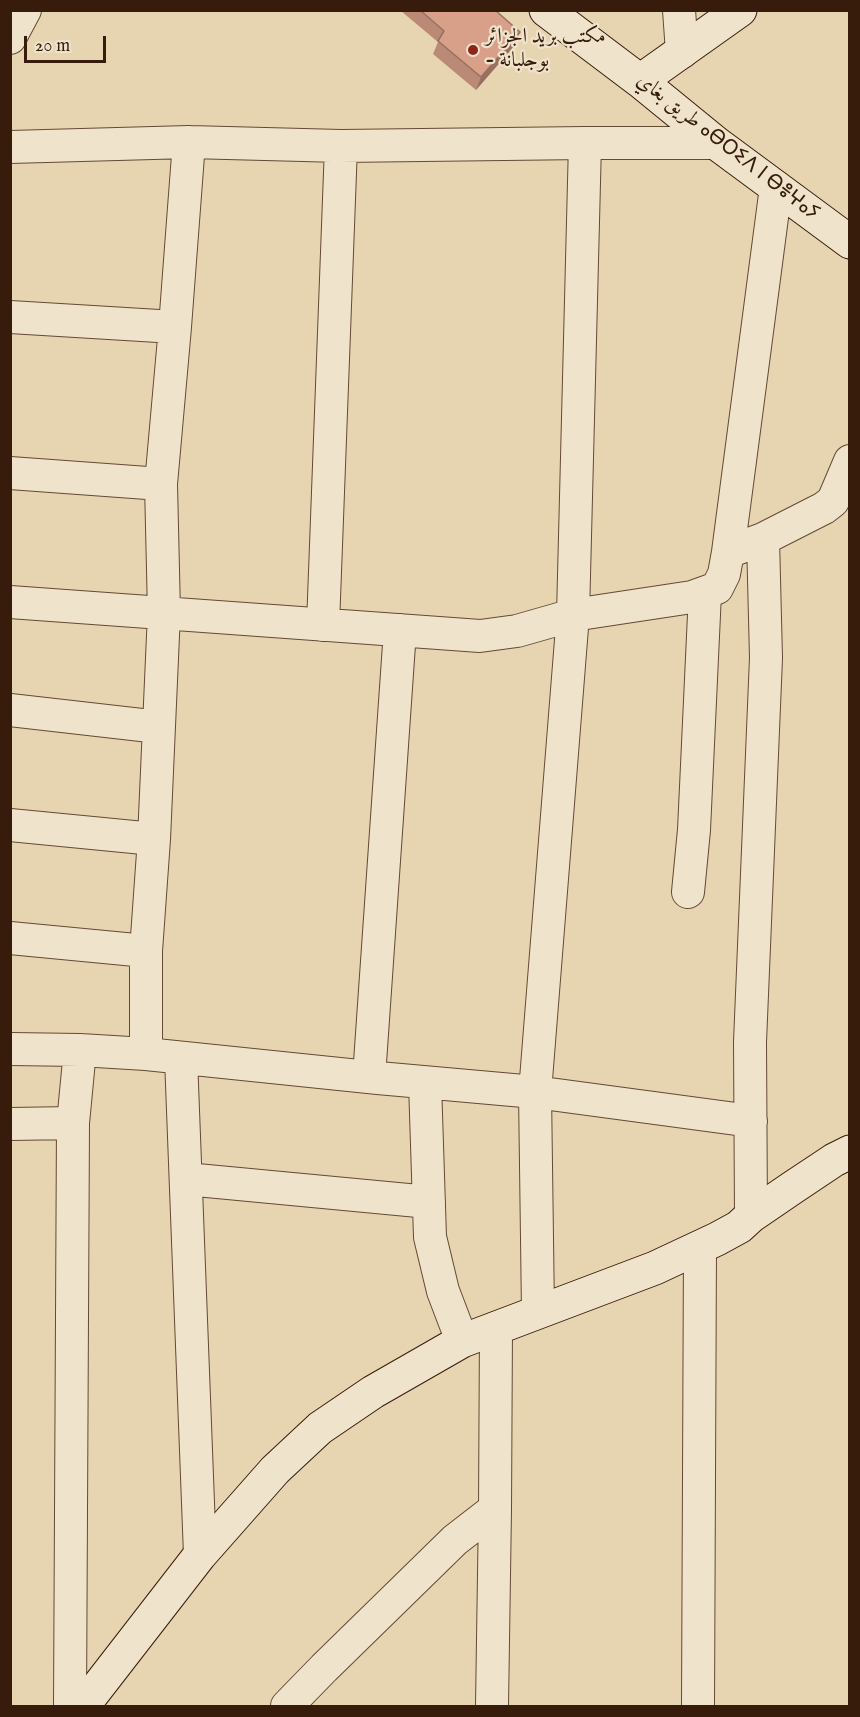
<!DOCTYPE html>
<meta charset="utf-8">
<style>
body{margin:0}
#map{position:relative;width:860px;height:1717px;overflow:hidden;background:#e7d4b1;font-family:"IM FELL English",serif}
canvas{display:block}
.frame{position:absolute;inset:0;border:12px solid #371c0c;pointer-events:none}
.scale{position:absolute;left:24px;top:36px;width:82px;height:27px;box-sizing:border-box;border:3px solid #371c0c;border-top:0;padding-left:8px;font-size:18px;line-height:21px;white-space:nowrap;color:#371c0c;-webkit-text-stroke:4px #efe3cc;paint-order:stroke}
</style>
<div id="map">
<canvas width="860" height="1717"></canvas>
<div class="frame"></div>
<div class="scale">20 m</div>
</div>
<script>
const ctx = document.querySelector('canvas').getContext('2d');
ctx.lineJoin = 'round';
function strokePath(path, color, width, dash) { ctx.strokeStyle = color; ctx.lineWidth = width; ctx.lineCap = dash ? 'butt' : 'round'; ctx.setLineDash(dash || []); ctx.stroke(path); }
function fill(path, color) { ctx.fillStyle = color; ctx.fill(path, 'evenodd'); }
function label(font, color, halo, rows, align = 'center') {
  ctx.font = font + ' "IM FELL English",Amiri,"Noto Sans Tifinagh",serif'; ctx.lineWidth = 4.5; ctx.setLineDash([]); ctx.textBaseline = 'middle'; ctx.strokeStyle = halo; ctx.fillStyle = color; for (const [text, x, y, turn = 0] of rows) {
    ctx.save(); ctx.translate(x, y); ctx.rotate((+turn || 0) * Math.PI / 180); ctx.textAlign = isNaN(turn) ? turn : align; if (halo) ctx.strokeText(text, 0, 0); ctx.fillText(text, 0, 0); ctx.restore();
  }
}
const street = new Path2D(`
 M679 10 682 52
 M10 38 25 10
 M10 147 189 142 341 146 585 143H716
 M10 317 175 327
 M10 473 161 484
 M728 552 776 187
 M10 602 480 636 517 631 573 615 692 597 717 588 724 574 728 552 763 539 824 508 833 501 850 461
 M323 625 341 146
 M10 710 159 727
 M10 825 154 839
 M688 892 694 830 705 593
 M10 938 146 951
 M10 1049 80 1050 146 1054 378 1078 535 1092 751 1121
 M146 1054V951L154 839 164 613 161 484 175 327 189 142
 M181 1058 200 1555
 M369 1077 400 630
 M425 1083 430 1237 443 1291 462 1341
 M10 1124 73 1123
 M186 1179 429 1202
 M751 1216 750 1042 766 658 763 539
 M538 1312 535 1092 573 615 585 143
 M70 1706 73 1123 80 1050
 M287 1706 324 1668 455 1540 495 1509
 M492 1706 495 1509 496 1328
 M698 1706 700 1247`);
const secondary = new Path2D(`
 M546 10 640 81 716 143 850 242
 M640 81 740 10
 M83 1706 200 1555 275 1470 320 1428 373 1392 462 1341 655 1268 717 1239 739 1227 751 1216 792 1188 834 1160 850 1152`);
strokePath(street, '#634a35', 34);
strokePath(secondary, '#371c0c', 35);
strokePath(street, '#efe3cc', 32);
strokePath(secondary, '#efe3cc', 33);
fill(new Path2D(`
 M401 10H495L515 45 476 90 433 54 438 42 401 11Z`), '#bb8a76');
fill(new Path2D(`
 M520 32 515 45 476 90 481 77Z`), '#987060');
const building = new Path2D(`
 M420 10H495L520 32 481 77 438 41 444 31Z`);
fill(building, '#d9a089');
strokePath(building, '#987060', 1.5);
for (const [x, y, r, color] of [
 [473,50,6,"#8f2418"]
]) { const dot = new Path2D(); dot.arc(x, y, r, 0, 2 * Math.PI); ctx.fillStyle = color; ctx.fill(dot); strokePath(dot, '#efe3cc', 2); }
label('21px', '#371c0c', '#efe3cc', [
 ["مكتب بريد الجزائر",485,38],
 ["- بوجلبانة",485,62]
], 'left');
label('21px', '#371c0c', '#efe3cc', [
 ["طريق بغاي ⴰⴱⵔⵉⴷ ⵏ ⴱⴻⵖⴰⵢ",727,148,38]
]);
</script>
